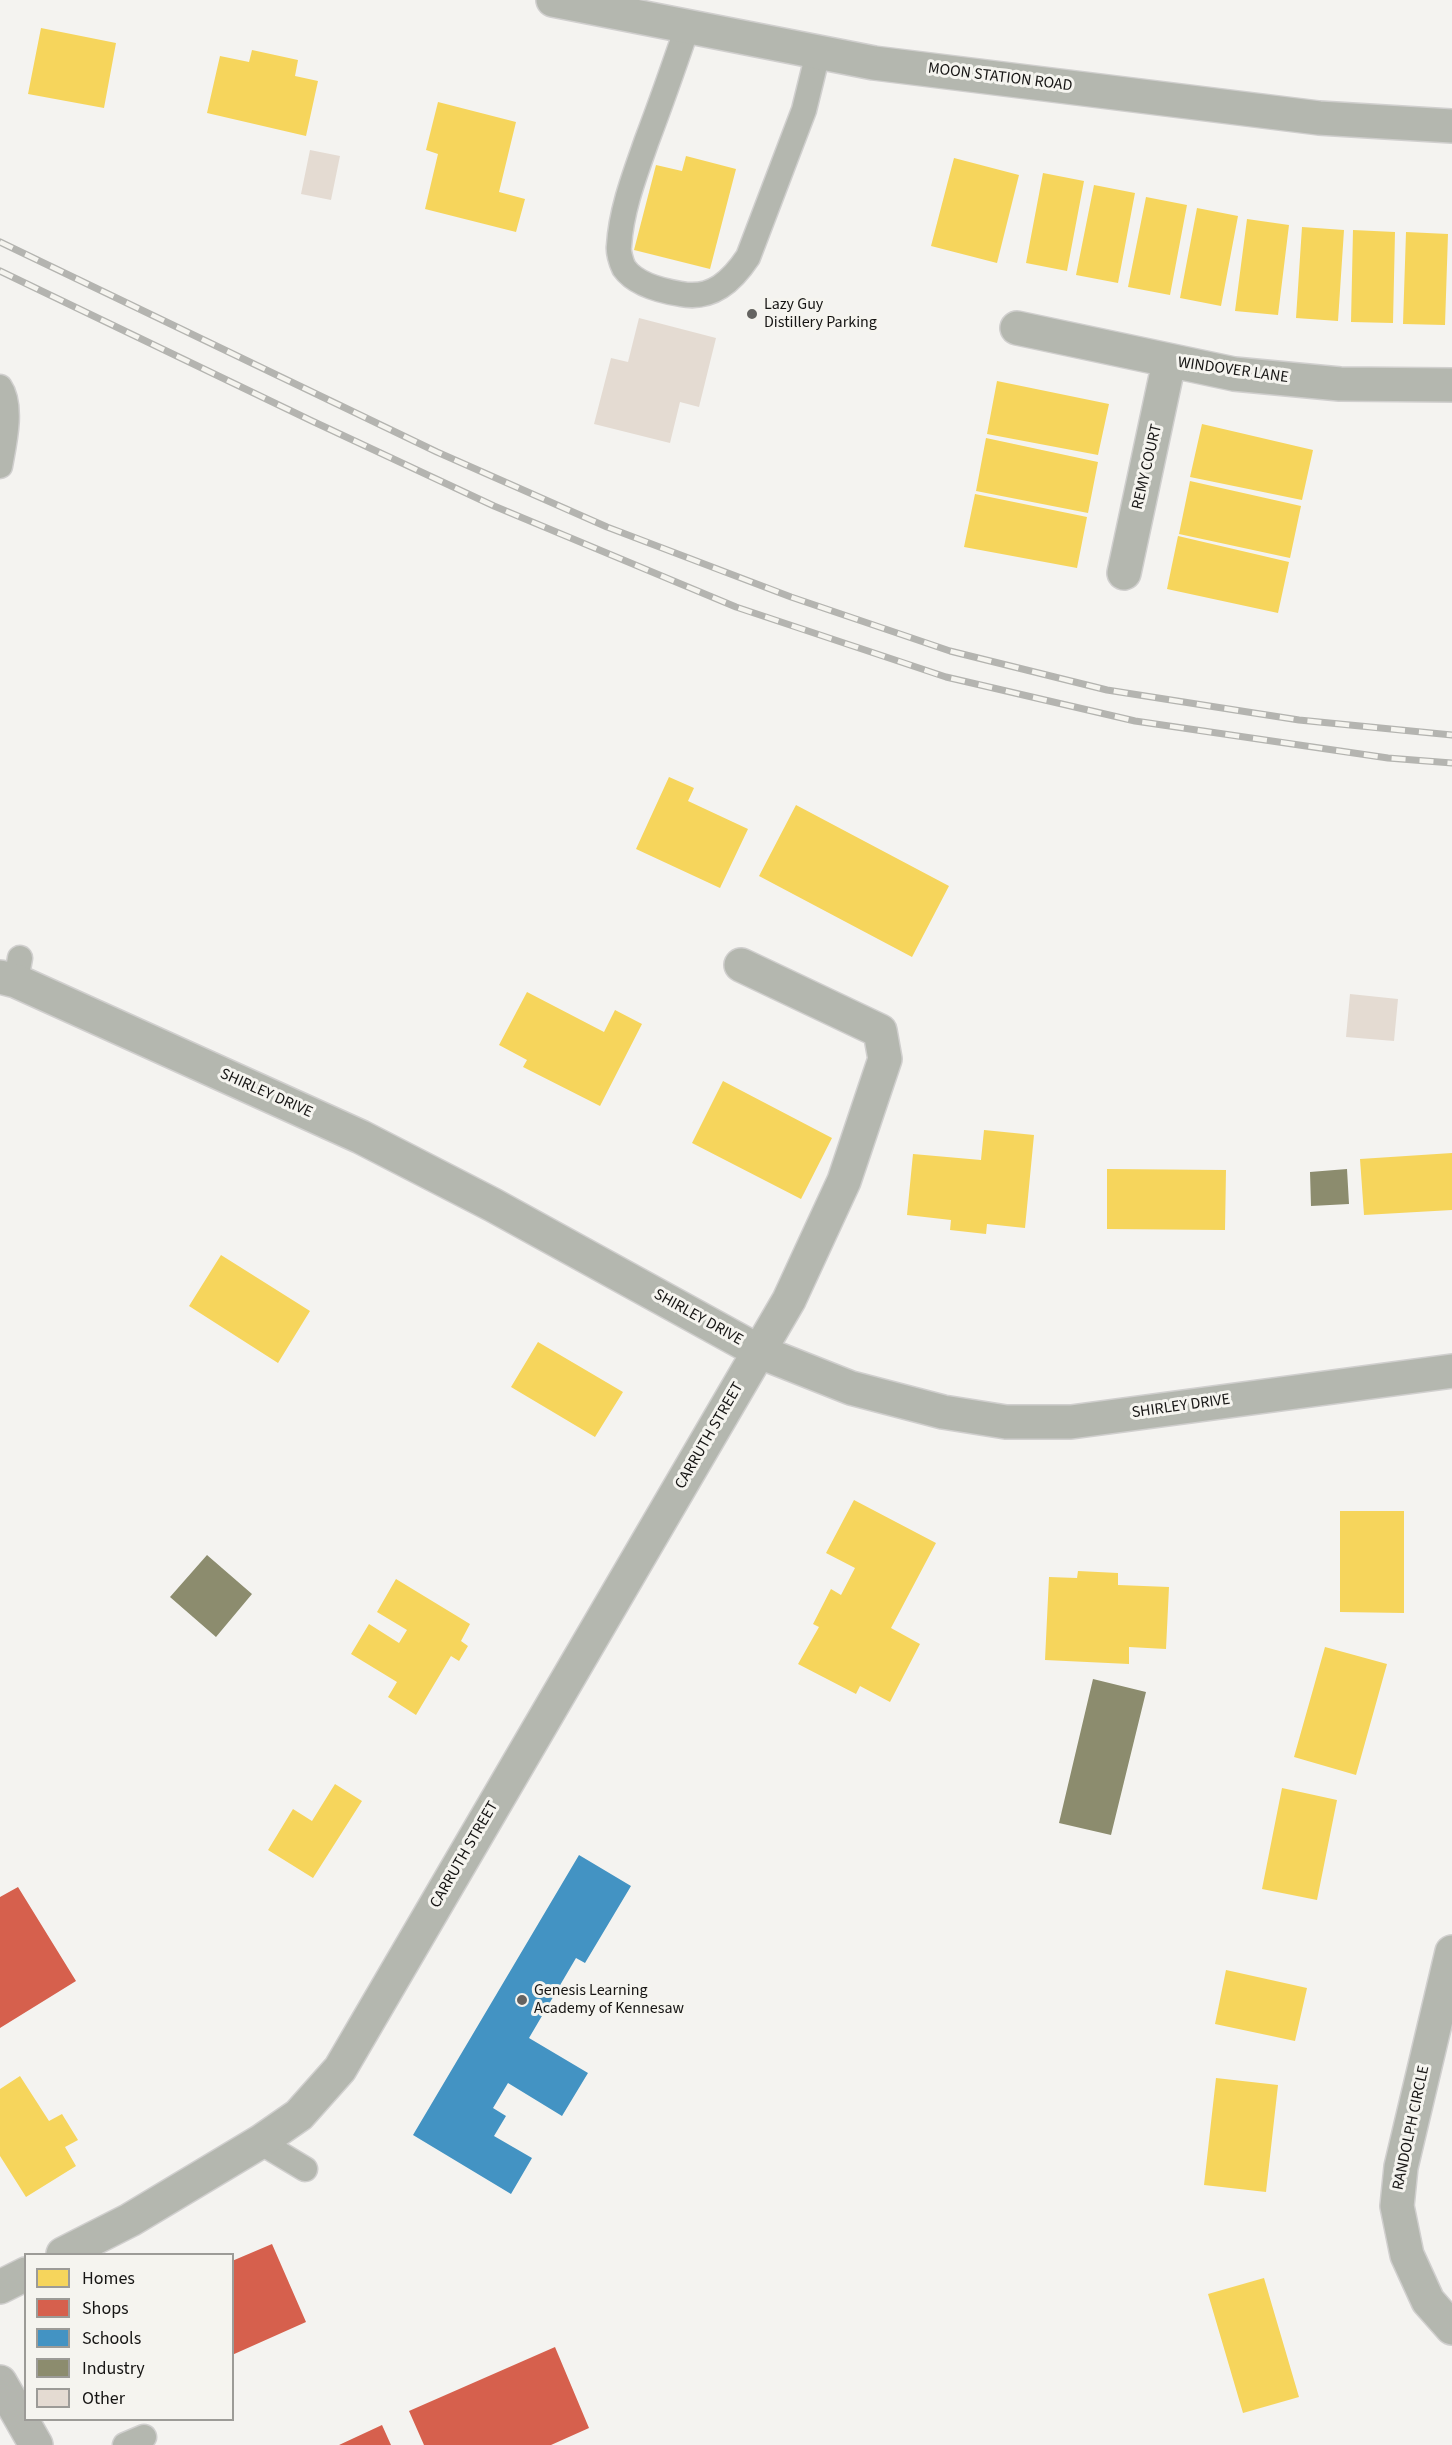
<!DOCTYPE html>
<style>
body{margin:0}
#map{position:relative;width:1452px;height:2445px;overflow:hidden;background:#f4f3f0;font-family:"Source Sans 3",sans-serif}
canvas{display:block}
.legend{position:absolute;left:24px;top:2253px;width:210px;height:168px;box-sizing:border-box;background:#f5f4ef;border:2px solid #9c9b97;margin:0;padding:8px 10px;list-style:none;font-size:18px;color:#161514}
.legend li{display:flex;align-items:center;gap:12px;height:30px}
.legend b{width:30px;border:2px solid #9c9b97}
</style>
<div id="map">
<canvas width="1452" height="2445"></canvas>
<ul class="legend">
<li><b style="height:16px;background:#f6d55c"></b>Homes</li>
<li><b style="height:16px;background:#d6604d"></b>Shops</li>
<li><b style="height:16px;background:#4393c3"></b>Schools</li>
<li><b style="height:16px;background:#8c8c6e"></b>Industry</li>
<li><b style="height:16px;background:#e4dbd2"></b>Other</li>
</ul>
</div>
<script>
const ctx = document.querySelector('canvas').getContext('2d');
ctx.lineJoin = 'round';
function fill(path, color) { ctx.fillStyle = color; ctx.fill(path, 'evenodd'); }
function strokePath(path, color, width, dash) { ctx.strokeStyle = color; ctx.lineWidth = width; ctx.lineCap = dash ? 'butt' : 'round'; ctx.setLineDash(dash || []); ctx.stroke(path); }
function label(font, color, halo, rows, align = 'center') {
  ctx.font = font + ' "Source Sans 3",sans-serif'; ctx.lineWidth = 6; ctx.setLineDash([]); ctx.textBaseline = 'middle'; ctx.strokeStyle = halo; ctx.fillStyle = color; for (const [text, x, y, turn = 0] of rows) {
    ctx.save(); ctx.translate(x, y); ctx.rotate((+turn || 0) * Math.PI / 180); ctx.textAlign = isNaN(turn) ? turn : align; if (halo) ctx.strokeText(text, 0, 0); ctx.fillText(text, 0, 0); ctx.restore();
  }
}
fill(new Path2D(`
 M41 28 116 43 104 108 28 94Z
 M252 50 298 60 295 76 318 81 306 136 207 113 220 56 249 62Z
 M438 102 516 122 499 192 525 199 516 232 425 209 438 154 426 150Z
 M686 156 736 169 710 269 634 250 656 165 682 171Z
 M954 158 1019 175 997 263 931 246Z
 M1043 173 1084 181 1067 271 1026 263Z
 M1094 185 1135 193 1118 283 1076 275Z
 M1146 197 1187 205 1170 295 1128 287Z
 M1197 208 1238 216 1221 306 1180 298Z
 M1247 219 1289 225 1278 315 1235 311Z
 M1302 227 1344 230 1338 321 1296 318Z
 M1353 230 1395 232 1393 323 1351 322Z
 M1406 232 1448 234 1445 325 1403 324Z
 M997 381 1109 404 1098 455 987 434Z
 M1202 424 1313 450 1302 500 1190 477Z
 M986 438 1098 462 1088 513 976 491Z
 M1190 481 1301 506 1290 558 1179 534Z
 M975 494 1087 517 1077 568 964 547Z
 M1178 536 1289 562 1278 613 1167 589Z
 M669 777 694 788 688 801 748 829 720 888 636 849Z
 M796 805 949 886 912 957 759 876Z
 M527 992 604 1032 615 1010 642 1024 600 1106 523 1067 527 1060 499 1045Z
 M723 1081 832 1138 801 1199 692 1143Z
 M984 1130 1034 1135 1025 1228 987 1224 986 1234 950 1230 951 1220 907 1215 913 1154 981 1160Z
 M1452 1153V1210L1364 1215 1360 1159Z
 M1107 1169 1226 1170 1225 1230 1107 1229Z
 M221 1255 310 1311 278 1363 189 1306Z
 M538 1342 623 1392 595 1437 511 1387Z
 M854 1500 936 1543 891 1628 920 1644 890 1702 860 1686 856 1694 798 1664 819 1627 813 1624 831 1589 841 1595 855 1568 826 1553Z
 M1340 1511H1404V1613L1340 1612Z
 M1078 1571 1118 1573V1585L1169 1587 1166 1649 1129 1647V1664L1045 1660 1049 1577 1077 1578Z
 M396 1579 470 1624 461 1641 468 1646 459 1661 451 1656 416 1715 388 1697 397 1682 351 1654 369 1624 399 1643 407 1630 377 1612Z
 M1325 1647 1387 1664 1356 1775 1294 1757Z
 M335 1784 362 1801 313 1878 268 1850 293 1809 312 1821Z
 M1282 1788 1337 1800 1317 1900 1262 1889Z
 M1226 1970 1307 1988 1295 2041 1215 2024Z
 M20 2076 49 2121 62 2114 78 2140 65 2147 76 2166 26 2197 0 2156V2089Z
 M1216 2078 1278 2085 1266 2192 1204 2185Z
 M1264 2278 1299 2397 1243 2413 1208 2294Z`), '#f6d55c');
fill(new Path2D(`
 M18 1887 76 1981 0 2028V1897Z
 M272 2244 306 2322 232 2355V2261Z
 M555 2347 589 2428 551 2445H424L409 2411Z
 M382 2425 391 2445H339Z`), '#d6604d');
fill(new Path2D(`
 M579 1855 631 1886 585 1963 576 1958 529 2038 588 2073 562 2116 508 2083 493 2108 506 2116 494 2136 532 2158 511 2194 413 2135Z`), '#4393c3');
fill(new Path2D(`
 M1347 1169 1349 1204 1311 1206 1310 1172Z
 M207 1555 252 1594 216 1637 170 1597Z
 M1093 1679 1146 1692 1111 1835 1059 1823Z`), '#8c8c6e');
fill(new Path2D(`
 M310 150 340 156 331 200 301 194Z
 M639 318 716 338 699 407 680 402 670 443 594 424 611 358 628 362Z
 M1350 994 1398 999 1394 1041 1346 1037Z`), '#e4dbd2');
const service = new Path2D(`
 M687 28C674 66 661 103 647 140 635 174 621 210 619 246 618 251 621 262 624 268 636 285 662 291 681 294 712 300 732 281 748 257L804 110 818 53
 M0 387C13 406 4 444 0 466
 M16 981 20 958
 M260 2142 305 2169
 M125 2445 144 2437`);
const minor = new Path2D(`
 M1017 328 1234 374 1340 384 1452 385
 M1124 573 1169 362
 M0 977 16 981 361 1137 493 1205 760 1352 851 1388 943 1412 1006 1422H1071L1452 1371
 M1452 1952 1401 2167 1397 2206 1407 2255 1428 2301 1452 2328
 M63 2254 130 2220 260 2142 299 2115 340 2069 789 1300 844 1181 885 1059 880 1031 741 965
 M0 2287 26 2274`);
const tertiary = new Path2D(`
 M553 0 874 63 1319 118 1452 126`);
const secondary = new Path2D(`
 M0 2382 36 2445`);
strokePath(service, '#d0cfce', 27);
strokePath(minor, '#d0cfce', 36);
strokePath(tertiary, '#d0cfce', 36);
strokePath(secondary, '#d0cfce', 36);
strokePath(service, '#b4b7af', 24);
strokePath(minor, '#b4b7af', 33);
strokePath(tertiary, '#b4b7af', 33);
strokePath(secondary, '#b4b6af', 33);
const rail = new Path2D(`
 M0 242 437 452 607 527 791 597 950 651 1107 690 1299 720 1452 735
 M0 271 312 421 494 506 736 607 946 677 1135 721 1388 758 1452 763`);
strokePath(rail, '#b4b4b0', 7);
strokePath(rail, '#f5f4ef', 4.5, [14]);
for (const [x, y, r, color] of [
 [752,314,6,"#646361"],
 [522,2000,6,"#646361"]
]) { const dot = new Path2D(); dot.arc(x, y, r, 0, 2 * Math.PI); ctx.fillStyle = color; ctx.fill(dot); strokePath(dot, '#f5f4ef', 2); }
label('16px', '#161514', '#f5f4ef', [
 ["MOON STATION ROAD",1000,78,7],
 ["WINDOVER LANE",1233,371,8],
 ["REMY COURT",1148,467,-77],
 ["SHIRLEY DRIVE",266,1094,24],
 ["SHIRLEY DRIVE",698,1318,29],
 ["SHIRLEY DRIVE",1181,1407,-8],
 ["CARRUTH STREET",710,1436,-60],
 ["CARRUTH STREET",465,1855,-60],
 ["RANDOLPH CIRCLE",1412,2128,-78]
]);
label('16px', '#161514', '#f5f4ef', [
 ["Lazy Guy",764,305],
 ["Distillery Parking",764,323],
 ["Genesis Learning",534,1991],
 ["Academy of Kennesaw",534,2009]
], 'left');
</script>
